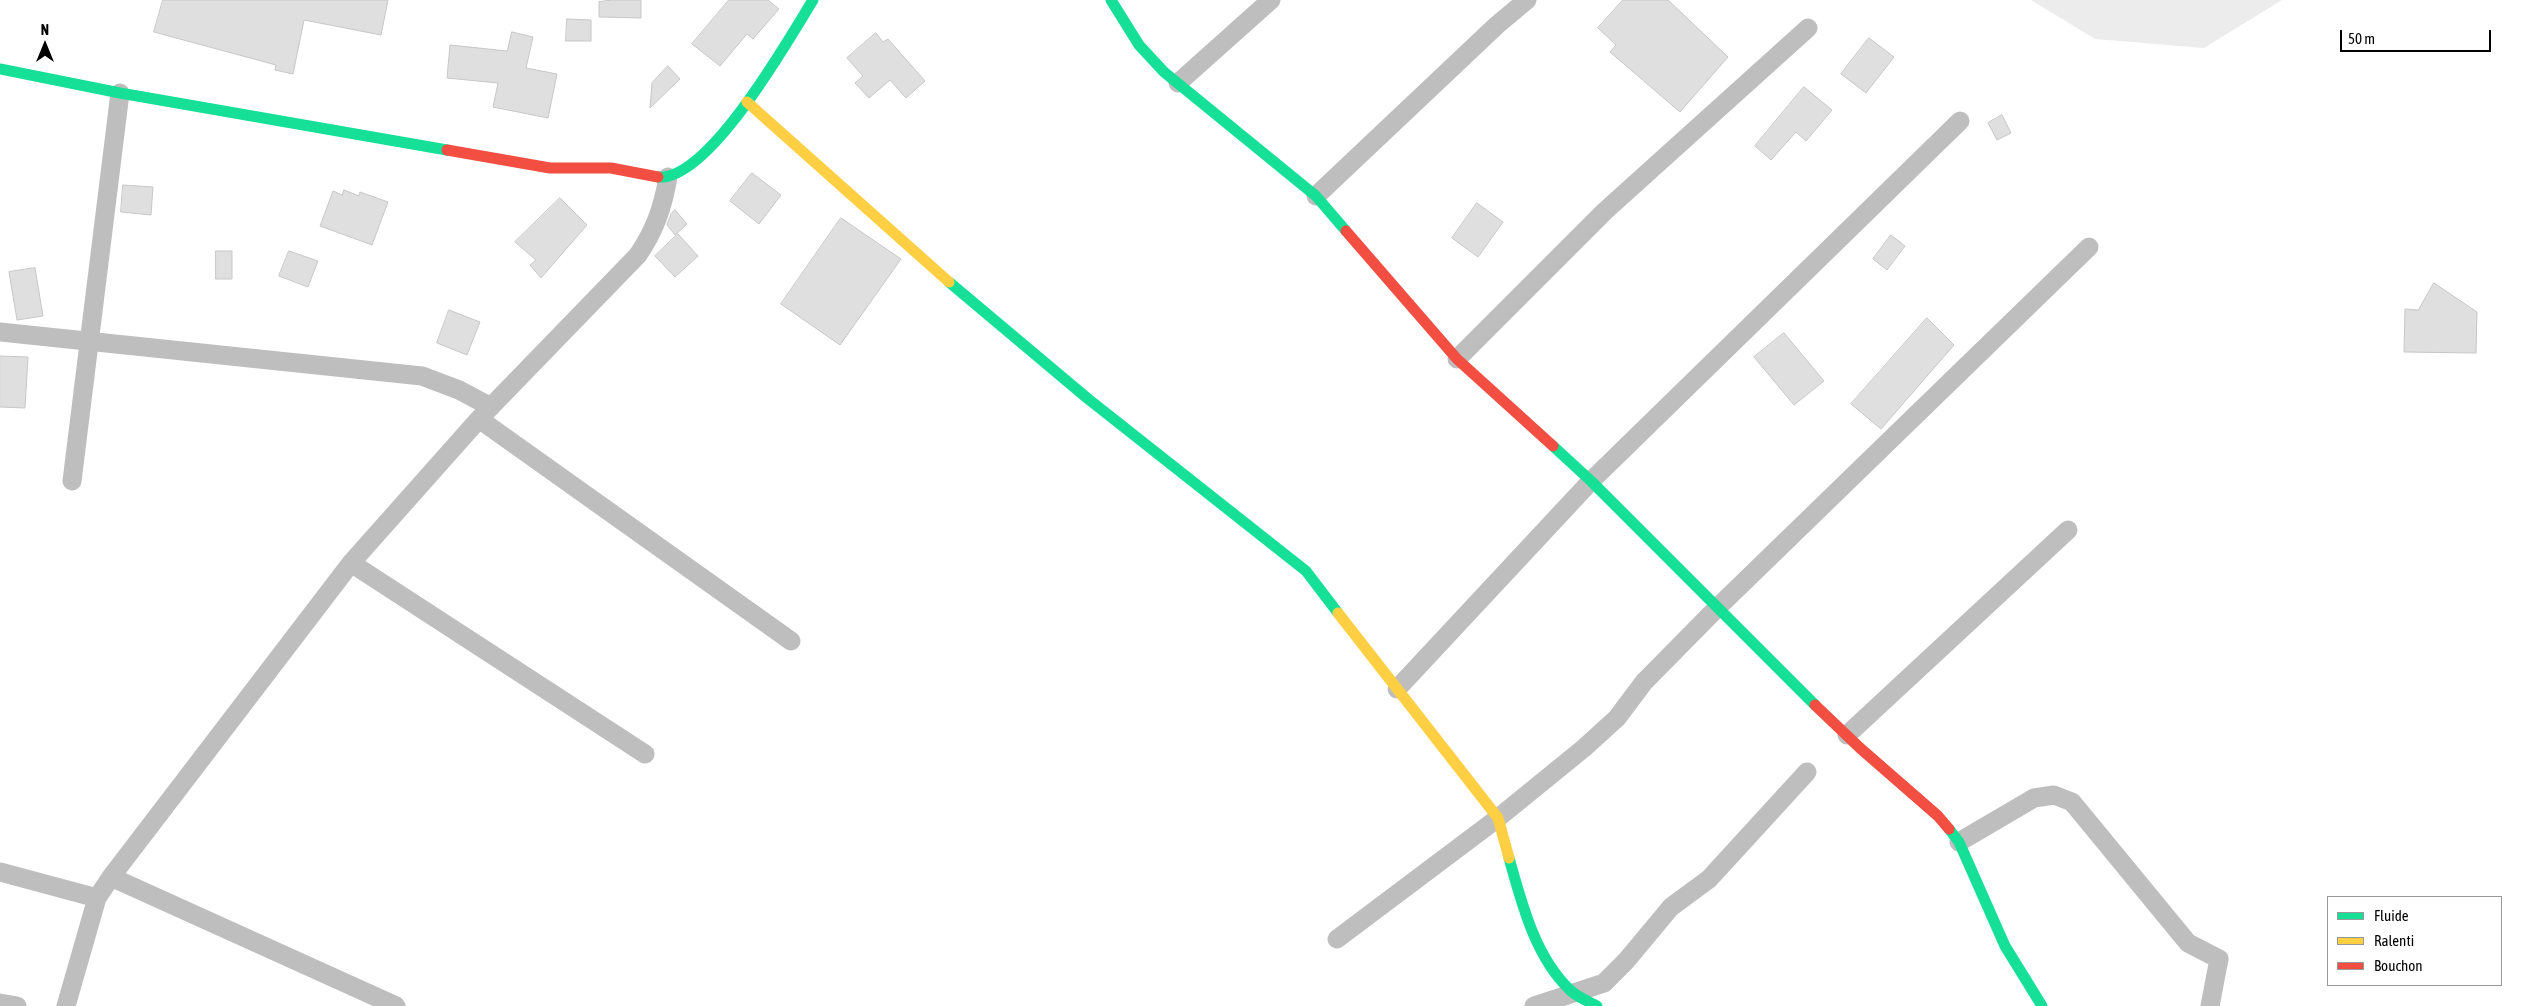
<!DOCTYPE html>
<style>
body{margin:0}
#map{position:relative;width:2522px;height:1006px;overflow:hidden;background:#fff;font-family:"Asap Condensed",sans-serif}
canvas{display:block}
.legend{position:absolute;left:2327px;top:896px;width:175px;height:90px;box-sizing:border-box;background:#fff;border:1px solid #999;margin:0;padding:6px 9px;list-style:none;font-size:15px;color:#000}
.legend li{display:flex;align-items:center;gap:10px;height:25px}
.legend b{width:25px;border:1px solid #999}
.north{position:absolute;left:20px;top:20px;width:50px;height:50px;-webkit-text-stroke:4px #fff;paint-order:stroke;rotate:0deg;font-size:14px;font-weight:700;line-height:20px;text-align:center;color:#000}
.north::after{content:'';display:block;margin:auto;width:18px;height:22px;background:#000;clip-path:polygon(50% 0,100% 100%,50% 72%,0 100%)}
.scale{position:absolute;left:2340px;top:30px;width:151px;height:22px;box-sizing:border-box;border:2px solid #000;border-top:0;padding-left:6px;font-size:15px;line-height:18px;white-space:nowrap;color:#000;-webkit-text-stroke:4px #fff;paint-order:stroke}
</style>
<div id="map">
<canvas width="2522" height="1006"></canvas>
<ul class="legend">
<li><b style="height:6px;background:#16e098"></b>Fluide</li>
<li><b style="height:6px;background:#ffcf43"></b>Ralenti</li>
<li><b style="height:6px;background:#f24e42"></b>Bouchon</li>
</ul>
<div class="north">N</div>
<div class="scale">50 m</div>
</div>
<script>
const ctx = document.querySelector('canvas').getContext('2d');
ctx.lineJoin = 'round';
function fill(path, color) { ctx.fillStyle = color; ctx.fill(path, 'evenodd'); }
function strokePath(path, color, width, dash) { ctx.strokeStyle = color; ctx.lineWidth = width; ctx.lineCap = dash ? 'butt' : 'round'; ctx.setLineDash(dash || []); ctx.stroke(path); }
fill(new Path2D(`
 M2031 0H2282L2204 48 2095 39Z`), '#ececec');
const building = new Path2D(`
 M163 0H388L381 35 304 20 293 74 275 70 276 65 154 32Z
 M613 0H641V18L599 17V2Z
 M729 0H768L779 9 753 39 747 34 720 66 692 44Z
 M1623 0H1668L1728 57 1680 112 1610 52 1616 45 1598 28Z
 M567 19 591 20V41H566Z
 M512 32 533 37 526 68 557 74 548 118 493 107 498 83 447 78 450 45 507 51Z
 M876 33 883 42 888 39 925 81 906 98 890 80 869 98 855 83 863 76 847 58Z
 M1869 38 1894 57 1866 93 1841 74Z
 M668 66 680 79 650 108 652 83Z
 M1804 87 1832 110 1806 141 1796 132 1771 160 1755 146Z
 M2002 115 2011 133 1997 140 1988 123Z
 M752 173 781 195 759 224 730 201Z
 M123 185 153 187 151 215 121 212Z
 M344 190 359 196 360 192 388 202 372 245 320 226 333 191 342 195Z
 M560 198 587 225 541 278 530 265 536 260 515 242Z
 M1477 203 1503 222 1478 257 1452 238Z
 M675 210 687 224 675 235 667 225 671 214Z
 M841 218 901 259 840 345 781 304Z
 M678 234 698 256 675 277 655 256Z
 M1891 235 1905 246 1887 270 1873 259Z
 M216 251H232V279H216Z
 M289 251 318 261 308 287 279 276Z
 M35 268 43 316 17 320 9 272Z
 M2434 283 2477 312 2476 353 2404 352 2405 309 2418 310Z
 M449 310 480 322 467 355 437 343Z
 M1927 318 1954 345 1881 429 1851 404Z
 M1784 333 1824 381 1794 405 1754 357Z
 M0 356 28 357 25 408 0 407Z`);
fill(building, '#dfdfdf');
strokePath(building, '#c7c7c7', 1);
strokePath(new Path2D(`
 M1178 83 1271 0
 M1316 196 1497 25 1527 0
 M0 332 422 376 459 390 491 407
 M1457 359 1605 211 1808 28
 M479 419 791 641
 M72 481 120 93
 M351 563 645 754
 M1397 689 1591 481 1960 121
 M1847 735 2068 530
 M1959 842 2034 798 2054 795 2072 802 2188 943 2219 959 2210 1006
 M0 872 97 898
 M111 877 396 1006
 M1337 939 1498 818 1584 748 1617 718 1644 682 1717 608 2089 247
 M0 1003 17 1006
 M66 1006 97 898 111 877 351 563 479 419 638 255C655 230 663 207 668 177
 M1534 1006 1604 983 1626 961 1671 907 1709 879 1807 772`), '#bebebe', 19);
strokePath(new Path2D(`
 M1111 0 1139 45 1164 72 1316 196 1346 231
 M0 69 120 93 447 150
 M658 177C709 181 788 40 813 0
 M949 282 1087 398 1306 571 1338 613
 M1553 446 1591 481 1815 705
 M1949 829 1959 842 2005 946 2042 1006
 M1509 858C1522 904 1535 957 1570 990 1577 997 1588 1001 1597 1006`), '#16e098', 11);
strokePath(new Path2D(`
 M747 102 949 282
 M1338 613 1498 818 1509 858`), '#ffcf43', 11);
strokePath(new Path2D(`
 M447 150 550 168H611L658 177
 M1346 231 1457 359 1553 446
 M1815 705 1860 748 1938 816 1949 829`), '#f24e42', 11);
</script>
